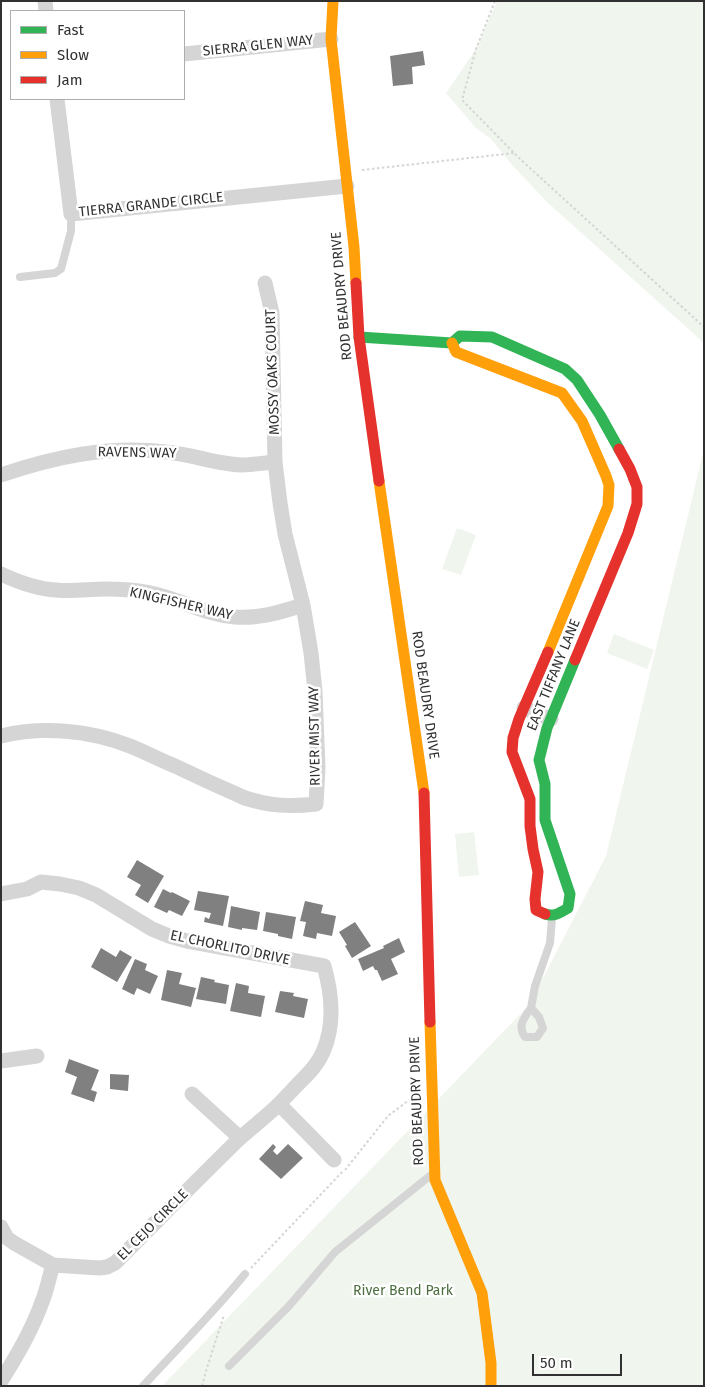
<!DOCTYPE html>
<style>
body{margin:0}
#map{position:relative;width:705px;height:1387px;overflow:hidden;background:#fff;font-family:"Fira Sans",sans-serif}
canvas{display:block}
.frame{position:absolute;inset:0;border:2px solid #313131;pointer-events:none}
.legend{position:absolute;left:10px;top:10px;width:175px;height:90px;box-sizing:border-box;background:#fff;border:1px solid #adadad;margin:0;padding:6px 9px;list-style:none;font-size:15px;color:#313131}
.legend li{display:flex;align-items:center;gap:10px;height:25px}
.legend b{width:25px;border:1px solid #adadad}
.scale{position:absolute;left:532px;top:1354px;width:90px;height:22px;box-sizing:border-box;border:2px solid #313131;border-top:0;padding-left:6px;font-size:15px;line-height:18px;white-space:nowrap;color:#313131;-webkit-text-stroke:4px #fff;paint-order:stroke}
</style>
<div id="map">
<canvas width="705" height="1387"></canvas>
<div class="frame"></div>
<ul class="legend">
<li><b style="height:6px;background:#30b455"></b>Fast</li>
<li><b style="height:6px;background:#ff9f0a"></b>Slow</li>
<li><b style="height:6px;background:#e5322d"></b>Jam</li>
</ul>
<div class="scale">50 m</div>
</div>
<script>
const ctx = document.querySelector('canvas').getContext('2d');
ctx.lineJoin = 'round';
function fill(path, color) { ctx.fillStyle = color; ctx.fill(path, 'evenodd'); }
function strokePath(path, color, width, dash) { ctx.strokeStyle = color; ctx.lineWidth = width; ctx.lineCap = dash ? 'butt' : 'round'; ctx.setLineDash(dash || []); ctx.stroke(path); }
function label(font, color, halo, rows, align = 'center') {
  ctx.font = font + ' "Fira Sans",sans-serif'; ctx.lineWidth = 5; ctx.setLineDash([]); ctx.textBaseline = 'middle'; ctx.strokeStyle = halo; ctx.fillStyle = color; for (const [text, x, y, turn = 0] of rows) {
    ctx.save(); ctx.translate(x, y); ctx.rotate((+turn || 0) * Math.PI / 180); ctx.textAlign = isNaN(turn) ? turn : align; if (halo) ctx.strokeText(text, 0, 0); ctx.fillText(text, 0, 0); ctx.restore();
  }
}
fill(new Path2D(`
 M497 1H704V343L547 202 512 165 491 139 476 128 446 93 476 49Z
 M704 449V1386H162L529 1005 606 856Z
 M457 528 476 535 461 575 442 569Z
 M614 634 654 650 647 669 607 653Z
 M474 832 479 875 459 877 455 834Z`), '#f0f5ee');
fill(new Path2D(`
 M423 51 425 65 412 67 413 84 393 86 390 56Z
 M137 860 164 876 148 903 135 895 141 885 127 877Z
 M163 889 171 893 172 892 190 901 182 916 169 910 167 913 154 907Z
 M198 891 229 896 223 926 204 922 205 917 209 919 211 913 194 910Z
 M305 901 323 905 321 913 336 916 332 936 317 933 316 939 303 936 306 922 300 921Z
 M231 906 260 912 257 930 242 928V930L228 927Z
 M266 912 296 917 292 939 278 936V934L263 931Z
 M355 922 371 946 352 958 345 946 347 945 339 932Z
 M399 938 405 952 391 959 398 974 382 981 377 970H375L373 966 363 971 358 959 384 948 383 946Z
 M101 948 116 957 120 950 132 957 117 982 91 967Z
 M135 959 147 964 145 970 158 976 150 994 137 988 134 995 122 989Z
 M167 970 182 973 179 984 196 988 191 1007 161 1000Z
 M201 977 215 980 214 982 229 985 226 1004 196 999Z
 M236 983 249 986 248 993 265 996 261 1017 230 1011Z
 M280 991 294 993 293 996 308 999 304 1018 275 1012Z
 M69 1059 99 1070 91 1090 97 1092 94 1102 71 1094 77 1077 65 1072Z
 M110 1074 129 1075 128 1091 110 1089Z
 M273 1144 276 1147 273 1151 277 1155 288 1144 303 1158 281 1179 259 1159Z`), '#808080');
strokePath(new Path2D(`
 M495 1 476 49 462 100 519 158 704 327
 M362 170 514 153
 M345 1170 388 1116 417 1094
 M251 1268 344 1170
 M202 1386 206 1371 224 1315`), '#d5d5d5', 2, [2.5, 2.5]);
strokePath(new Path2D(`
 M20 277 55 273 61 269 71 231V214
 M531 1008C524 1018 517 1026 525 1037H537L543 1028 539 1017 531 1008 535 986 550 943 552 918
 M229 1366 289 1306 335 1252 431 1175
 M143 1386C177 1349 213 1313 245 1274`), '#d5d5d5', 8);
strokePath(new Path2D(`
 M45 1 46 11
 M184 54 331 39
 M57 99 71 214 347 186
 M1 475C54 457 109 445 166 452 191 454 216 464 241 465 252 465 264 463 275 462
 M1 574C18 582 37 589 56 590 72 592 89 589 105 589 121 589 136 590 151 593 180 599 206 615 235 617 259 619 281 612 303 605
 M524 708 551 719
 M1 736C43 726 89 730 130 746 145 752 160 760 175 766 198 777 222 788 245 798 270 806 290 807 316 804L318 768 315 691 311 653 303 605 285 534 280 503 275 462 272 313 265 283
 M1 894 27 889 41 882 60 884 79 888 96 895 152 929 169 936 187 941 324 966C332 994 335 1025 323 1052 318 1064 309 1073 300 1082 293 1089 286 1097 279 1104 266 1117 252 1127 239 1139 197 1180 156 1222 115 1263L107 1267 99 1268 53 1265 14 1243 7 1238 1 1227
 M1 1061 37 1056
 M192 1094 240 1138
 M279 1104 334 1160
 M1 1381C17 1356 32 1330 42 1302 47 1290 49 1277 53 1265`), '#d5d5d5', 15);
strokePath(new Path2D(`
 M359 337 452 343 460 336 492 337 565 369 577 380 600 415 619 449
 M545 914C554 917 560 913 568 908L570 894 545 820V784L539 760 547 728 575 660`), '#30b455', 11);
strokePath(new Path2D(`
 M333 1 331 39 354 247 356 283
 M452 343 456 352 562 393 582 421 606 476 609 485 608 506 548 652
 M379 481 424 793
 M430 1022 435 1180 482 1293 491 1363V1386`), '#ff9f0a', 11);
strokePath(new Path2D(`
 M356 283 359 337 379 481
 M575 660 628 533 637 504V487L630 469 619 449
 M424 793 430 1022
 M545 914 536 910 535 899 538 872 533 849 530 826V799L512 752 513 738 519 719 548 652`), '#e5322d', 11);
label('14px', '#313131', '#fff', [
 ["SIERRA GLEN WAY",258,46,-6],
 ["TIERRA GRANDE CIRCLE",151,205,-6],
 ["ROD BEAUDRY DRIVE",342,296,-95],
 ["MOSSY OAKS COURT",273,372,-92],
 ["RAVENS WAY",137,453,1],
 ["KINGFISHER WAY",181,604,13],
 ["EAST TIFFANY LANE",554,675,-68],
 ["ROD BEAUDRY DRIVE",425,695,82],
 ["RIVER MIST WAY",315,736,-91],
 ["EL CHORLITO DRIVE",230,948,12],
 ["ROD BEAUDRY DRIVE",417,1101,-92],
 ["EL CEJO CIRCLE",153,1225,-45]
]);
label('14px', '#4b6d3e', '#fff', [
 ["River Bend Park",403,1291]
]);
</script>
